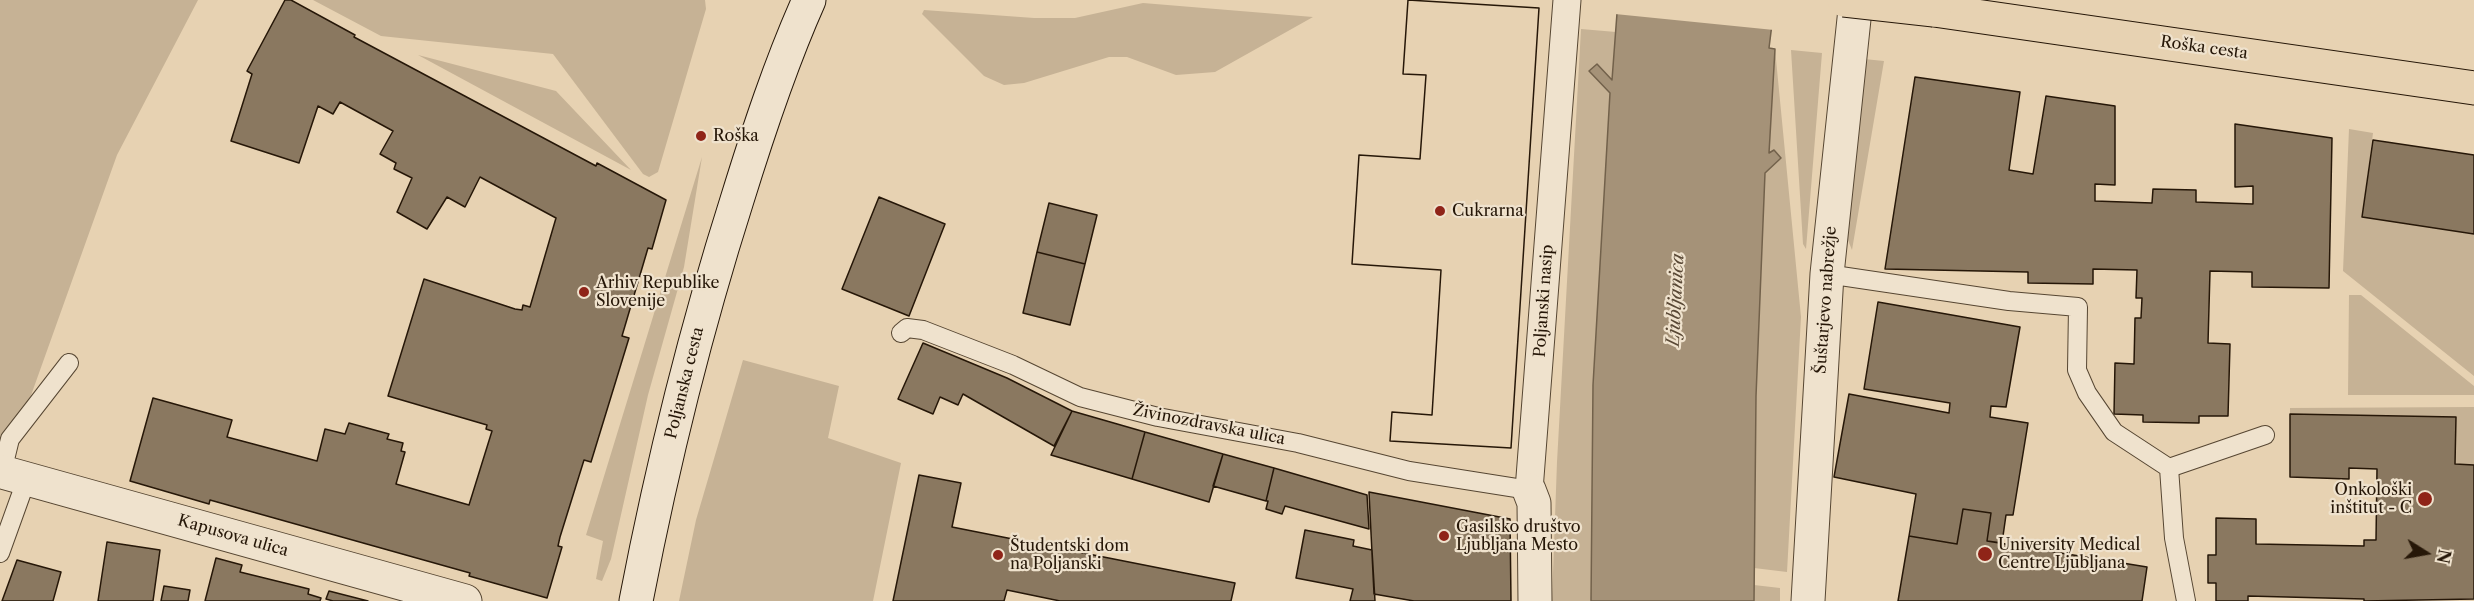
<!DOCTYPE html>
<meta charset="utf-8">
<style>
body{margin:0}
#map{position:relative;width:2474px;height:601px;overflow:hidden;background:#e7d2b2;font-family:"Libre Caslon Text",serif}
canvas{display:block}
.north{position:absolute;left:2396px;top:523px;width:60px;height:60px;-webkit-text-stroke:4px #efe2cd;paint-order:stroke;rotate:101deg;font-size:16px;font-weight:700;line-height:24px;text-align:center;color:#261708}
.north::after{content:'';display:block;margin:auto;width:21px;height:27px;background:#261708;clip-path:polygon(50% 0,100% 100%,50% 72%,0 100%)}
</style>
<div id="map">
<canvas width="2474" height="601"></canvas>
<div class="north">N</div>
</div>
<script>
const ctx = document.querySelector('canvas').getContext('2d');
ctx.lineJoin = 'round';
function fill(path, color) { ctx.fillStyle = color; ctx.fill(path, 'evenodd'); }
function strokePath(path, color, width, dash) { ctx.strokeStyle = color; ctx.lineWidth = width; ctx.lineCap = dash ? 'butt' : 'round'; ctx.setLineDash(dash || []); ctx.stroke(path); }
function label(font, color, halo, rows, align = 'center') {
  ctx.font = font + ' "Libre Caslon Text",serif'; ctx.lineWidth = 4.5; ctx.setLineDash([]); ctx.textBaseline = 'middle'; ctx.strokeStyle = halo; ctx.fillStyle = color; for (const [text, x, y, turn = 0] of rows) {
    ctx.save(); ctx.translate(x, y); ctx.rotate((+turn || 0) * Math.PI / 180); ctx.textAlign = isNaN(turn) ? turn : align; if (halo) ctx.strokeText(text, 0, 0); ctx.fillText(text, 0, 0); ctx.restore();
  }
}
fill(new Path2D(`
 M0 0H198L117 155 0 482Z
 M313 0H705L706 9 658 172 649 177 643 174 553 54 381 36Z
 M1143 3 1313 17 1215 72 1176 75 1127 57H1109L1024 83 1004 85 984 76 922 14 924 10 1034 18H1075Z
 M1581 29 1616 32 1593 385 1591 601H1552L1557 462Z
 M1775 49 1801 317 1787 572 1754 568 1756 396 1765 173 1781 158 1769 154Z
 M1791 50 1822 53 1806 249 1803 244Z
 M418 55 556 91 631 170Z
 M1864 59 1884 61 1852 250 1845 233Z
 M2349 129 2373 133 2362 217 2474 234V376L2343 271Z
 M702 157 684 267 648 395 611 559 602 581 596 579 603 541 586 535Z
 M2349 295H2361L2474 386V395H2348Z
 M743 360 839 386 828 438 901 463 873 601H679L696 520Z
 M2474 407V465L2455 464V417L2290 414V408Z
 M1754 585 1780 588V601H1754Z`), '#c6b295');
const water = new Path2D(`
 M1618 0H1775L1769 48 1775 49 1769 153 1774 150 1781 158 1765 173 1756 396 1754 601H1591L1593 385 1610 93 1589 71 1597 64 1612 80Z`);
fill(water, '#a59278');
strokePath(water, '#72614b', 1.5);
fill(new Path2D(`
 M1615 0H1778L1774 30 1615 14Z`), '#e7d2b2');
const building = new Path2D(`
 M285 0H291L355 35 354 37 596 166 597 163 666 200 652 249 648 248 622 336 629 338 591 462 584 460 560 537 558 546 562 547 547 598 469 576 470 573 210 500 209 504 130 481 153 398 232 420 227 437 317 461 325 429 345 434 349 423 389 434 387 439 403 443 401 451 405 452 396 484 469 505 492 431 486 429 487 425 388 396 424 279 515 309 522 310 523 305 530 307 556 218 480 177 465 207 447 197 427 229 397 212 412 178 394 169 396 163 380 154 393 131 340 102 333 114 318 106 299 163 231 141 252 74 247 71Z
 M1408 0 1539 8 1511 448 1390 441 1392 412 1432 415 1441 270 1352 264 1359 155 1420 159 1426 75 1403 74Z
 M1408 0 1539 8 1511 448 1390 441 1392 412 1432 415 1441 270 1352 264 1359 155 1420 159 1426 75 1403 74Z
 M1915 77 2020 92 2009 170 2033 174 2046 96 2115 106V185L2095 184V201L2152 203 2153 189 2196 190V202L2253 204V186L2235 187V124L2332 138 2329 288 2252 287V272L2210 271 2208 343 2230 344 2228 416H2199V423L2143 422V415L2114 414 2115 363 2134 364 2135 318H2141L2142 298H2136L2137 270 2093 269V284L2028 283V272L1885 269Z
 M2373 140 2474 155V234L2362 217Z
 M879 197 945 224 909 316 842 289Z
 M1049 203 1097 215 1085 264 1037 252Z
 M1037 252 1085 264 1070 325 1023 313Z
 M1878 302 2020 327 2006 407 1991 406 1990 417 2028 423 2013 515H2006L2002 543 1987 541 1991 513 1963 509 1957 544 1909 536 1916 494 1834 477 1849 394 1949 413 1950 403 1864 389Z
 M923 343 1007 378 1072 411 1054 446 963 394 958 405 940 397 933 414 898 399Z
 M1072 411 1145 432 1132 479 1051 455Z
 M2290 414 2456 417 2455 464 2474 465V599L2364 601V599L2248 596V601H2216V583H2208V555H2216V518L2256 519V544L2364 546V540H2376L2377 469 2349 468V479L2290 477Z
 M1145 432 1223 454 1209 502 1132 479Z
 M1223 454 1274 468 1266 501 1213 486Z
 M1274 468 1367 495 1369 529 1285 506 1282 514 1266 509 1268 501H1266Z
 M919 475 961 483 952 527 1235 583 1231 601H1060L1007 590 1004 601H893Z
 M1369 492 1510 519 1511 601H1414L1374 594Z
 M1963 509 1991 513 1987 541 2147 567 2142 601H1898L1909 536 1957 544Z
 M1305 530 1354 540 1353 546 1372 550 1375 601H1350L1353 589 1296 578Z
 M107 542 160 550 153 601H98Z
 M216 558 242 565 240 572 309 589 308 594 321 598 320 601H205Z
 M17 560 61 572 53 601H2Z
 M164 586 190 590 188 601H161Z
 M329 591 368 601H333L326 599Z`);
fill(building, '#8a7860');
strokePath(building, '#261708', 1.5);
const service = new Path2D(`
 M1827 274 2009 301 2078 307 2077 370 2087 393 2114 432 2169 468 2174 538 2186 601
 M901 333 907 328 923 330 1013 365 1080 397 1158 417 1298 443 1409 471 1529 490
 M2169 468 2265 435
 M2 472 10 439 69 363
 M0 553 27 478`);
const pedestrian = new Path2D(`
 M1529 490 1567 0`);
const minor = new Path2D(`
 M2 472 465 601
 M1529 490 1534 503 1535 601
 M1808 601 1827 274 1856 0`);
const secondary = new Path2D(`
 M636 601C662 466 695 332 737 200 758 132 780 65 809 0`);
const primary = new Path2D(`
 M1934 10 2474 88`);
strokePath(service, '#564632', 20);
strokePath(pedestrian, '#564632', 29);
strokePath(minor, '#564632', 35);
strokePath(secondary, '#261708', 35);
strokePath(primary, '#261708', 35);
strokePath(service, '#efe2cd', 18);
strokePath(pedestrian, '#efe2cd', 27);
strokePath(minor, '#efe2cd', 33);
strokePath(secondary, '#efe2cd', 33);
strokePath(primary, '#e7d2b2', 33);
const primaryBridge = new Path2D(`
 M1844 0 1934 10`);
strokePath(primaryBridge, '#261708', 35, []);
strokePath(primaryBridge, '#e7d2b2', 33);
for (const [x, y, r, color] of [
 [701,136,6,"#8f2418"],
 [1440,211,6,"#8f2418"],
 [584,292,6,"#8f2418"],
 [2425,499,8,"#8f2418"],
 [1444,536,6,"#8f2418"],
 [1985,554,8,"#8f2418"],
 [998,555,6,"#8f2418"]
]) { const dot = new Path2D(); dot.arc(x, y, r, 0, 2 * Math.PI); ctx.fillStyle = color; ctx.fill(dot); strokePath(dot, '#efe2cd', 2); }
label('16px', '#261708', '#efe2cd', [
 ["Roška cesta",2204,48,8],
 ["Šuštarjevo nabrežje",1826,300,-86],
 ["Poljanski nasip",1544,301,-86],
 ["Poljanska cesta",685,383,-76],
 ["Živinozdravska ulica",1209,425,11],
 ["Kapusova ulica",233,536,16]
]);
label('16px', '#261708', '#efe2cd', [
 ["Roška",713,136],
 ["Cukrarna",1452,211],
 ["Arhiv Republike",596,283],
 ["Slovenije",596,301],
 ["Onkološki",2412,490,"right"],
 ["inštitut - C",2412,508,"right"],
 ["Gasilsko društvo",1456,527],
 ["Ljubljana Mesto",1456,545],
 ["University Medical",1998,545],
 ["Centre Ljubljana",1998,563],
 ["Študentski dom",1010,546],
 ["na Poljanski",1010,564]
], 'left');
label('italic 18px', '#594835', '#efe2cd', [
 ["Ljubljanica",1676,300,-87]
]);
</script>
